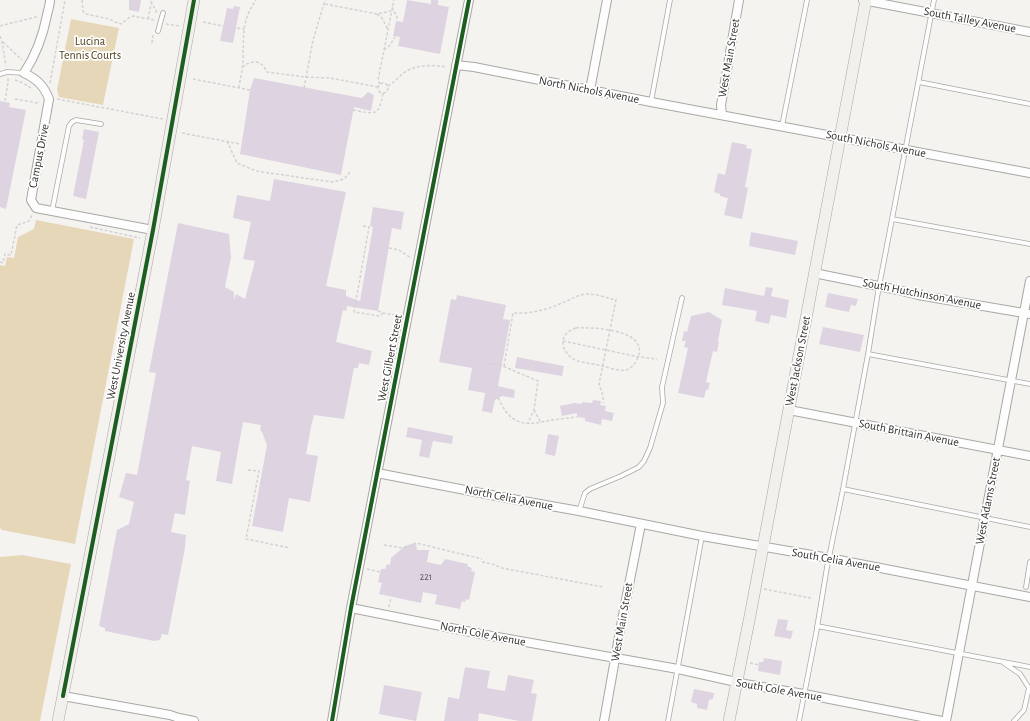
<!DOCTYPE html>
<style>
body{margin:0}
canvas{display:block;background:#f5f3f0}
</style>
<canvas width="1030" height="721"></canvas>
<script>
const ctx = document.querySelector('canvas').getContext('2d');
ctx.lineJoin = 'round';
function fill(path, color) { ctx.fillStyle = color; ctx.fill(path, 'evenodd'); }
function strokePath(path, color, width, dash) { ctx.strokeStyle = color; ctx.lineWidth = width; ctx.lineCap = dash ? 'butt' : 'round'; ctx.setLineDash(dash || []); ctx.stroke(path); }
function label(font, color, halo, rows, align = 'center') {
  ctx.font = font + ' "Alegreya Sans",sans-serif'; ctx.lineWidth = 3.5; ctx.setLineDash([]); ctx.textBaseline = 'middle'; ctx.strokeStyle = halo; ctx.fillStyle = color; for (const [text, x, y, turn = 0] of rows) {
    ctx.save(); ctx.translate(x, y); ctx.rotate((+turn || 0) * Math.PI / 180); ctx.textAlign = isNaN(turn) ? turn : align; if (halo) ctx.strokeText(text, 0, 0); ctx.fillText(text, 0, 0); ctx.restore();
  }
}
fill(new Path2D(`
 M71 19 119 28 103 105 59 97 57 90Z
 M36 220 134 239 75 544 2 530 0 528V265L5 266 7 257 14 258 18 237 34 229Z
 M22 555 71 564 40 721H0V557Z`), '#e6d7b9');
fill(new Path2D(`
 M129 0H141L139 12 129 10Z
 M407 0 431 4V0H438V5L449 7 440 54 398 46 400 37 393 36 396 21 403 22Z
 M234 6 240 7 233 43 220 41 227 8 233 9Z
 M254 78 362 98 368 92 374 95 371 111 354 107 341 175 240 154 250 90Z
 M0 101 10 103 9 107 26 110 6 209 0 207Z
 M84 129 99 132 86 199 73 196 84 140 82 139Z
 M732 142 747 145 746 148 752 149 745 187 748 188 742 219 724 215 728 198 720 196V194L714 192 718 173 725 175Z
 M274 179 346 192 344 201 326 286 346 290V296L360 301 373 227 370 226 373 207 404 212 401 230 392 228 378 311 347 306 346 311 343 310 336 342 372 351 369 365 359 363 358 368H354L344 419 314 415 311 427 306 454 318 456 310 502 289 498 283 532 252 526 267 445 262 432 260 430 261 425 243 422 232 484 216 481 221 452 192 446 186 480 190 481 185 515 175 513 171 532 186 535 185 548 168 635 162 634 160 640 154 641 105 631V628L99 626 117 530 129 524 134 502 119 497 126 473 137 475 156 373 149 372 178 223 229 234 231 257 225 287 234 292V300L236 294 245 299 255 261 243 259 251 222 233 218 237 195 270 201Z
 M751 232 798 241 795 255 749 246Z
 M766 287 773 288 771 296 789 300 786 318 771 315 769 324 755 321 757 311 722 305 725 288 764 296Z
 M828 293 858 299 856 306 851 305 849 312 825 307Z
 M457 295 506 305 503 319 510 320 498 386 515 390 514 398 502 396 495 400 492 413 482 411 485 393 468 390 472 368 439 362 451 299 456 300Z
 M709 312 722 320 718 341 719 342 717 352 713 351 706 382 710 383 708 390H706L704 398 678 393 688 348 684 347 686 341H682L684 331 687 332 691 316Z
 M823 327 864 335 860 352 819 344Z
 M517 357 564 366 562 376 515 368Z
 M593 400 601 401 600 405 606 406 605 411 614 413 612 421 602 419 601 425 585 421V418L577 417V413L562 416 560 406 574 403 582 404V402L592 403Z
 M408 427 453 436 452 444 433 441 429 458 419 456 422 440 406 437Z
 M548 434 559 436 555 456 545 454Z
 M416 543 417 550H429L427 562 441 565 445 559 468 564 467 566 472 568 471 571 475 572 469 600 466 599 465 602 462 601 460 609 435 604 437 595 423 592 421 603 379 594 382 583 378 582 381 569H385L387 564 390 565 391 558 405 546Z
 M778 619 788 620 786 630 793 631 791 639 774 636Z
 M764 658 782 661 780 675 758 671 759 662H763Z
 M465 667 490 671 487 688 505 691 508 675 534 680 531 693 537 694 532 721H519L479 713 478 721H444L448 697 459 699Z
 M384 685 422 692 416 721 379 714Z
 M694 689 714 693 713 699 709 700 707 710 697 708V704L691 702Z`), '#ded4e1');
const lane = new Path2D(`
 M158 31 163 13
 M0 74 7 72 24 73
 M919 82 1030 104
 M651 102 670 0
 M782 126 807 0
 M52 211 69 126 72 122 76 120 101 124
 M892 219 1030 244
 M868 354 1030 384
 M843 489 1030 527
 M579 511 585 493 590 489 621 476 639 467 644 461 650 448 663 403 662 387 682 298
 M1026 587 1030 562
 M817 626 1030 667
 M1004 663 1020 674 1029 688 1024 710 1014 721
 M668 721 702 536
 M799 721 816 634 827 567 843 489 868 354 878 292 934 0`);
const street = new Path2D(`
 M50 0C50 5 48 10 47 15 43 36 36 55 24 73 37 79 44 86 49 99L31 200 36 208 153 230
 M863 0 1030 32
 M456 65 474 67 651 102 1030 173
 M590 90 607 0
 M722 115 721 105 739 0
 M814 273 898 290 918 295 1030 314
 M789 410 1030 456
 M377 473 512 499 579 511 702 536 829 558 1030 597
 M351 608 486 635 678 669 745 684 804 694 942 721
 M63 696 170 715 179 718 194 721
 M332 721 351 608 469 0
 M604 721 622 620 641 524
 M946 721 1030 281`);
const secondary = new Path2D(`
 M58 721 153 230 194 0
 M729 721 749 621 866 0`);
strokePath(lane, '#a9a8a5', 5.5);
strokePath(street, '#a9a8a5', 10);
strokePath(secondary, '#a9a8a5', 12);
strokePath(new Path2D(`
 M82 0 83 11 86 14 109 19 115 22 121 24 130 17 133 16 154 20
 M151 1 156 11V13
 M325 4 377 14 391 11
 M392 7 397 17 398 21
 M377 14 382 18 388 30
 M148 19 152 0
 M203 22 223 26
 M166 24 180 26
 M0 26 36 17 39 18
 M237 28 244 29
 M0 36 2 42 6 66
 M3 42 22 60
 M152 43 153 35
 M384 50 390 45 395 37
 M242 67C252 60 261 59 267 72L305 77 330 78 378 87
 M193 79 250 90
 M15 80 23 83 31 88
 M378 88a5 5 0 1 1 10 0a5 5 0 1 1-10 0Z
 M50 83 65 0
 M380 84 378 80 394 0
 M388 86C394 83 399 76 405 72 418 64 433 65 447 67
 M239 88C240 79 243 69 243 60 244 36 241 21 256 0
 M304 88 313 40 325 0
 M15 99 38 103 40 102
 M57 99 163 119
 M5 101 8 83V78
 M353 110C375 114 379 117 383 93
 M182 133 240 144
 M227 141 237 163 256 171 332 182 344 179 350 172
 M363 226 369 227 354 312 380 316 383 313
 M90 227 140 238
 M389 248 399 250 411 258
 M0 262 3 263 5 254 11 255 17 225 29 221 32 215 33 216
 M378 311 383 313 399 316
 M576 328C592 327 649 329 638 357 636 363 632 368 626 370 618 371 610 368 602 366 594 364 586 363 577 361 567 357 557 343 567 333 569 331 573 329 576 328Z
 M563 341 639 357 657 359
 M484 364H498L538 381 534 410 528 423
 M504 366 513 313C530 314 546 310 562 303 571 300 578 294 588 294 597 294 607 298 616 300L599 384 603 396V403
 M498 398C501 403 504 410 508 414 520 428 537 423 552 420 560 419 568 418 577 417
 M534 410 541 423
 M248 470 259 471 246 539 290 548
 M384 545 403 548 416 543 482 559
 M482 562 492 564 502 568 603 587
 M367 569 380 572
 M764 589 810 598V595
 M389 607 391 597
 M750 663 759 665`), '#d3d2d1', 1.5, [3, 2]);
strokePath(lane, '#fefdfd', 4);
strokePath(street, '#fefdfd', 8);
strokePath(secondary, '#f2f0ed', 11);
strokePath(new Path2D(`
 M63 696 153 230 194 0
 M332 721 351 608 469 0`), '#1b5e20', 4);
label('10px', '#5c595a', null, [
 ["221",426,577]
]);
label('12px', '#31302d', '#fff', [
 ["South Talley Avenue",970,20,11],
 ["West Main Street",729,58,-80],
 ["North Nichols Avenue",589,90,11],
 ["South Nichols Avenue",876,144,11],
 ["Campus Drive",39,156,-79],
 ["South Hutchinson Avenue",922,294,11],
 ["West University Avenue",121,346,-79],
 ["West Gilbert Street",390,358,-79],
 ["West Jackson Street",798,361,-79],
 ["South Brittain Avenue",909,433,11],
 ["North Celia Avenue",509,498,11],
 ["West Adams Street",988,501,-79],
 ["South Celia Avenue",836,560,10],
 ["West Main Street",622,622,-80],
 ["North Cole Avenue",483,634,11],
 ["South Cole Avenue",779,690,10]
]);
label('12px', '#51411c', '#fff', [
 ["Lucina",90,41],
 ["Tennis Courts",90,55]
]);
</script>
